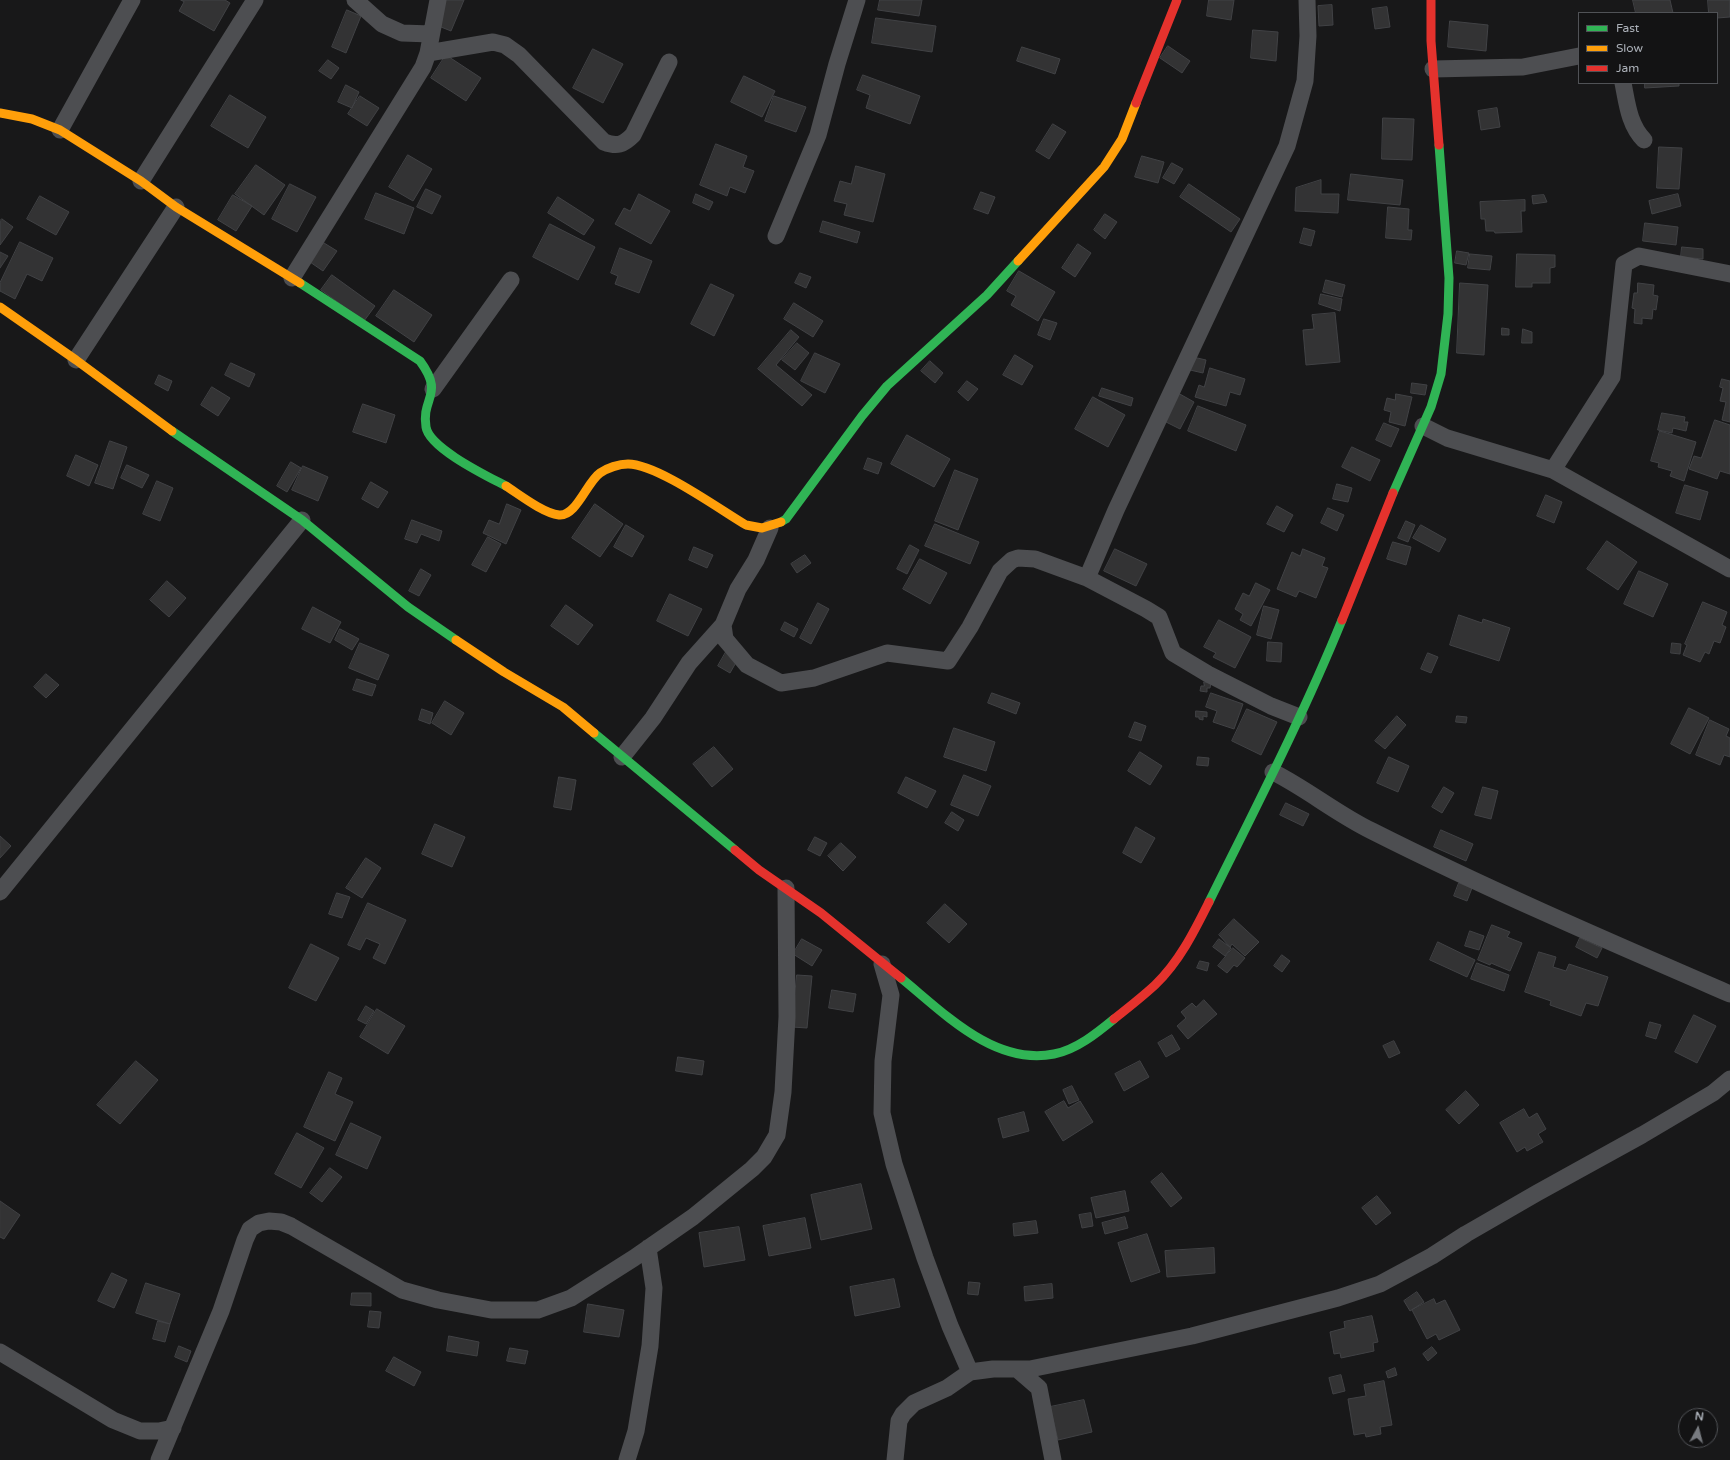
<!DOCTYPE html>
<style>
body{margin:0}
#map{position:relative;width:1730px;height:1460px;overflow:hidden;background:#181819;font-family:"Varela Round",sans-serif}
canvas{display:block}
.legend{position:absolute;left:1578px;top:12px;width:140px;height:72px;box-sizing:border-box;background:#131314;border:1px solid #505256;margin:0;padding:5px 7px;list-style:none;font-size:12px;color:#abb0b8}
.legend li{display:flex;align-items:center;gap:8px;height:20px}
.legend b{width:20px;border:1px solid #505256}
.north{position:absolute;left:1678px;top:1408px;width:40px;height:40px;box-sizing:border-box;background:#131314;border:1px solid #505256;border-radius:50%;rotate:7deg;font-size:11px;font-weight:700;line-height:16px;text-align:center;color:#abb0b8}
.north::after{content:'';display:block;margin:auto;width:14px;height:18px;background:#787b80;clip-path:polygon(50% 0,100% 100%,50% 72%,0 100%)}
</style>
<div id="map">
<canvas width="1730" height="1460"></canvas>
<ul class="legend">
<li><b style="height:5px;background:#30b455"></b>Fast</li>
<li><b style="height:5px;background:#ff9f0a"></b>Slow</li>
<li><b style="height:5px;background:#e5322d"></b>Jam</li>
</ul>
<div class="north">N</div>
</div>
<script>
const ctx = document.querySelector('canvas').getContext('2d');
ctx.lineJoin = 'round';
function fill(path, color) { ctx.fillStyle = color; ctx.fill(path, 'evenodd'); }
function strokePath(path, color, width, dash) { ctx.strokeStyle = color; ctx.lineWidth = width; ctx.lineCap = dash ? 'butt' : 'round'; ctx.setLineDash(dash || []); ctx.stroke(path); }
const building = new Path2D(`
 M181 0H225L230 3 214 31 179 11 184 2Z
 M446 0H464L451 31 436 25Z
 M880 0H922L919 16 878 10Z
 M1209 0H1234L1231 20 1207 16Z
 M1633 0H1670L1673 13H1636Z
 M1708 0H1730V17L1717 18V13H1709Z
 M1332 5 1333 25 1319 26 1318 6Z
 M1387 7 1390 27 1375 29 1372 9Z
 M347 10 361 16 346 53 332 47Z
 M876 18 936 26 932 52 872 43Z
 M1450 21 1488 25 1486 51 1448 47Z
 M1253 30 1278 32 1276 61 1251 58Z
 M1168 46 1190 61 1182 73 1160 58Z
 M1022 47 1060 59 1055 74 1017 61Z
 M593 49 623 64 603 103 573 88Z
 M446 55 481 78 466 101 431 78Z
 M328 60 339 68 331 79 319 71Z
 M863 75 920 96 910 124 866 108 870 95 857 90Z
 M744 76 775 91 762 117 731 102Z
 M1645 83H1679V86L1645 88Z
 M346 85 359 92 352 108 338 102Z
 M230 95 266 117 248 148 211 126Z
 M360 96 379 108 367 126 348 114Z
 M774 96 806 107 796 132 765 121Z
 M1497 108 1500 127 1481 130 1478 111Z
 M1383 118 1414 119 1412 160 1382 159Z
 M1053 124 1066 132 1049 159 1036 151Z
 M716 144 747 156 743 167 754 171 745 193 730 187 727 196 700 185Z
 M1659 147 1682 148 1679 189 1657 188Z
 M408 155 432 169 413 201 389 187Z
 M1142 156 1164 162 1158 183 1135 177Z
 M1172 163 1183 169 1174 184 1163 178Z
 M256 165 285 185 264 215 235 194Z
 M856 166 885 174 873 222 844 215 847 204 834 201 840 181 851 184Z
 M1351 174 1403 180 1400 205 1348 200Z
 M1321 180V194H1339L1338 213 1295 211 1296 188Z
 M290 184 316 197 297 232 272 219Z
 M1189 184 1240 219 1231 232 1180 197Z
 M426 189 441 196 432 214 417 207Z
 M981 192 995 197 988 214 974 209Z
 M376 193 414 208 404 234 365 219Z
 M639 194 670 211 651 244 615 224 624 208 630 211Z
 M696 194 713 202 709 210 693 203Z
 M1678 194 1681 206 1652 214 1649 201Z
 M233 195 252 206 236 231 218 220Z
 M1544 195 1547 202 1533 204 1532 196Z
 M40 196 69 212 56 235 27 219Z
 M558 197 594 220 584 235 548 213Z
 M1525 200V211H1521L1522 232 1495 233 1494 231H1486L1485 219H1481L1480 202Z
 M1388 207 1409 209 1408 230H1412L1411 240 1386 238Z
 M1105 214 1117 222 1105 239 1094 230Z
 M2 219 13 227 0 245V221Z
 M823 221 860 232 857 243 820 232Z
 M1645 223 1678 227 1676 245 1643 241Z
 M550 224 595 247 578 280 533 257Z
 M1304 228 1315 231 1311 246 1300 243Z
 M20 242 53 258 42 281 27 274 15 299 0 291V283Z
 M324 243 337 251 323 271 310 262Z
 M1078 244 1091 253 1075 277 1062 268Z
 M1682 247 1703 249V259L1681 257Z
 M620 248 652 261 639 293 615 284 618 276 611 273Z
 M1457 251 1469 253 1466 265 1455 263Z
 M0 252 8 256 0 268Z
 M1470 254 1492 256 1490 270 1468 268Z
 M1517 254 1555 255V267L1550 268V283H1532V287H1516Z
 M1019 271 1055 292 1038 321 1011 305 1016 296 1007 291Z
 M800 273 811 277 806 288 795 283Z
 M332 275 375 306 364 321 321 290Z
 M1326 280 1345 285 1342 297 1323 292Z
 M1460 283 1488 285 1484 355 1457 353Z
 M1638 283 1654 285 1653 295 1658 296 1656 310 1653 309 1652 319 1642 318V324L1634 323 1635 309 1632 308 1634 293H1637Z
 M711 284 734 295 714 336 691 324Z
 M394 290 432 315 414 342 376 316Z
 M1321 294 1342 299 1340 311 1319 304Z
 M794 303 823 321 813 337 784 319Z
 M1335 313 1340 362 1306 365 1303 330 1314 329 1312 315Z
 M1044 319 1057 323 1050 340 1038 335Z
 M1502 328 1509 329V335H1502Z
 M1523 329 1532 332V343H1522Z
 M791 330 799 337 776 365 812 395 802 406 758 369Z
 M797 343 809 353 795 370 782 360Z
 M815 353 840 364 825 393 801 381Z
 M1015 355 1033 366 1022 385 1003 375Z
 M1193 357 1206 360 1203 373 1190 370Z
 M930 361 943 373 935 383 921 371Z
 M231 363 255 374 249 387 225 375Z
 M1210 368 1245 379 1240 395 1230 392 1226 406 1195 397 1199 385 1204 387Z
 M159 375 172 381 168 391 155 384Z
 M1722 379 1730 381V422L1722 420 1726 402 1720 401 1723 388 1720 387Z
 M967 381 978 389 968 401 958 392Z
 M1412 383 1427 385 1425 395 1411 393Z
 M212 387 230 398 218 416 201 405Z
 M1102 388 1133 398 1131 406 1099 396Z
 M1178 393 1194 402 1180 429 1164 421Z
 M1396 394 1412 397 1405 426 1389 422 1391 412 1384 410 1387 398 1395 400Z
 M1093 397 1125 415 1108 447 1075 429Z
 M363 404 395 415 386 443 353 432Z
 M1198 406 1246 425 1236 451 1188 431Z
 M1662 413 1685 417 1684 422H1688L1686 431 1673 428 1672 433 1658 430Z
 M1715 420 1730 425V474L1720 471 1717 479 1689 469 1694 456 1701 458Z
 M1384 423 1399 429 1391 447 1376 440Z
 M1660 431 1696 442 1684 481 1670 476 1672 471 1658 467 1659 463 1651 461Z
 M907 435 950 459 934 487 891 464Z
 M110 441 127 447 113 489 95 483Z
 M1352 447 1380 460 1370 481 1342 467Z
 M76 455 98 465 89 486 67 476Z
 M868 458 882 463 878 474 864 469Z
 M291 462 301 468 287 492 277 486Z
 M127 465 149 475 142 488 121 478Z
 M303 466 328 477 318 501 292 490Z
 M955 470 978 479 958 530 935 521Z
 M157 481 173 488 160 521 143 514Z
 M371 482 388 492 378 508 362 499Z
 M1337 484 1352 488 1348 502 1333 499Z
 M1685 485 1708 492 1700 520 1676 513Z
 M1546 495 1562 502 1554 523 1537 516Z
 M507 504 521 510 506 544 483 533 489 520 499 524Z
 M595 504 623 524 600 557 572 538Z
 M1277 506 1293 515 1284 532 1267 524Z
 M1328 508 1344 515 1337 531 1321 523Z
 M412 520 442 531 439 541 421 534 417 543 405 539Z
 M1406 521 1415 525 1408 542 1398 538Z
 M935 524 979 542 970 564 925 546Z
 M626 525 644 536 632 557 614 547Z
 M1421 525 1446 539 1439 552 1413 538Z
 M488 537 501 544 486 572 472 565Z
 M1607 541 1637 562 1618 590 1587 569Z
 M1393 542 1411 547 1406 565 1387 559Z
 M910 545 919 550 907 574 897 569Z
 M694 547 713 555 707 568 689 560Z
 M1115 549 1147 564 1136 586 1104 571Z
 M1303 549 1325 558 1322 566 1328 568 1316 598 1299 591 1296 597 1277 589 1292 552 1300 556Z
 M805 555 811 563 797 573 791 564Z
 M920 559 947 573 930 604 903 589Z
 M421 569 431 575 419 596 409 591Z
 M1639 571 1668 584 1653 617 1624 604Z
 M167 581 186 598 169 617 150 600Z
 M1256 583 1270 590 1251 626 1240 620 1243 614 1235 609 1243 593 1249 596Z
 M670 594 702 609 688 636 657 621Z
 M1703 602 1727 612 1722 625 1726 627 1720 643 1714 641 1709 654 1705 652 1700 662 1683 655 1687 645 1685 644Z
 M818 603 829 609 811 644 800 638Z
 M566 605 593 625 578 645 551 626Z
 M1264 606 1279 610 1271 639 1257 635Z
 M313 607 341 622 330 643 302 629Z
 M1459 615 1482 623 1483 619 1510 628 1499 661 1450 645Z
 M1219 620 1251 637 1235 668 1213 657 1216 653 1204 647Z
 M785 622 798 629 794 637 781 630Z
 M340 629 359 639 352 650 335 640Z
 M1268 642 1282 643 1281 662 1267 661Z
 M360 643 389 655 378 680 349 668Z
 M1672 643 1681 644 1680 654 1671 653Z
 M726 652 738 659 730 673 718 666Z
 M1428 653 1438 657 1431 673 1421 669Z
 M46 674 59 685 46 698 34 687Z
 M357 679 376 685 372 696 353 690Z
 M1204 682 1211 683 1210 688H1207V692L1200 691 1201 686H1204Z
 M992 693 1020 703 1016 714 988 703Z
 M1211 693 1243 704 1234 729 1213 722 1217 711 1206 707Z
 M445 701 464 713 451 735 432 723Z
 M1689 708 1709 718 1690 754 1671 744Z
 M422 709 433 713 430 724 419 720Z
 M1247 709 1277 722 1261 755 1232 741Z
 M1196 711 1207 712V717L1203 716V720L1199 719V717H1196Z
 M1397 716 1406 725 1385 749 1375 741Z
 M1457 716 1467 717 1466 723 1456 722Z
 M1710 720 1729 729 1726 736 1730 738V757L1724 755 1720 765 1696 755Z
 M1135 722 1146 726 1141 741 1129 737Z
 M954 728 995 742 986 771 944 757Z
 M714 747 733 769 712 787 693 764Z
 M1140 752 1162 766 1150 785 1128 771Z
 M1198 757 1209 758 1208 766 1197 765Z
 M1389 757 1409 766 1398 792 1377 783Z
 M964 775 991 786 978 816 951 805Z
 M559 777 576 780 571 810 554 807Z
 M906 777 936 791 927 808 898 793Z
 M1444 787 1454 793 1442 813 1432 807Z
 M1483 787 1498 791 1491 819 1475 815Z
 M1286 803 1309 814 1303 826 1280 815Z
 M952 812 964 820 958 831 945 823Z
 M435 824 465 837 452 867 422 854Z
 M1136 827 1155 838 1141 863 1123 853Z
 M1441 830 1473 844 1466 861 1434 847Z
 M0 836 11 846 0 858Z
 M815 837 827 843 820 856 808 850Z
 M841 843 856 857 843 871 828 856Z
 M366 858 381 868 362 898 346 888Z
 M1459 883 1472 888 1467 901 1454 896Z
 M337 893 350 897 342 918 329 914Z
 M368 903 406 920 385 964 373 958 380 944 366 938 360 950 348 945Z
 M945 904 967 924 949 943 927 923Z
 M1234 919 1259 942 1245 956 1232 944 1230 947 1219 935Z
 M1492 925 1510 932 1507 937 1522 943 1510 971 1491 963 1490 965 1478 960Z
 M1470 931 1484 936 1479 950 1465 946Z
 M1580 938 1602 948 1597 958 1576 947Z
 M802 939 822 950 812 966 793 954Z
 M1219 939 1231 948 1225 956 1213 947Z
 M1438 942 1475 960 1467 977 1430 960Z
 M311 944 339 958 316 1001 289 988Z
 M1233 948 1245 958 1237 967 1234 965 1227 973 1218 966Z
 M1539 952 1556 957 1553 967 1566 971 1569 964 1608 977 1598 1006 1586 1003 1581 1016 1550 1005 1551 1001 1525 992Z
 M1282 955 1290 961 1282 972 1274 966Z
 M1200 961 1209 963 1207 971 1197 968Z
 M1477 963 1509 975 1504 991 1471 979Z
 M797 975 812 976 807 1028 792 1027Z
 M832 990 856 994 853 1012 829 1008Z
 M1204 1000 1217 1014 1188 1039 1177 1026 1186 1018 1181 1012 1192 1003 1196 1007Z
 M366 1006 374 1011 366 1024 358 1020Z
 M377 1009 405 1026 388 1054 360 1037Z
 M1694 1015 1716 1026 1697 1063 1675 1052Z
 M1650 1022 1661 1025 1656 1039 1646 1036Z
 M1172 1035 1180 1049 1166 1057 1158 1043Z
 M1394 1041 1400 1053 1389 1058 1383 1046Z
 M678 1057 704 1061 702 1075 676 1071Z
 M136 1061 158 1080 120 1124 97 1105Z
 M1140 1061 1149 1077 1124 1091 1115 1074Z
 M329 1072 342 1078 335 1094 353 1102 335 1141 304 1127Z
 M1072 1086 1079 1100 1069 1104 1063 1090Z
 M1466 1091 1479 1105 1459 1124 1446 1110Z
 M1064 1101 1068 1108 1080 1101 1093 1122 1063 1141 1045 1112Z
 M1524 1109 1529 1118 1537 1113 1546 1129 1538 1134 1543 1142 1527 1151 1525 1147 1517 1152 1500 1123Z
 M1024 1112 1029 1131 1003 1138 998 1119Z
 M351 1123 381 1137 367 1169 336 1155Z
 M297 1133 324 1148 301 1188 275 1174Z
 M330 1168 342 1177 322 1202 310 1193Z
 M1162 1173 1182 1198 1171 1207 1151 1182Z
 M861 1184 872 1229 821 1240 811 1195Z
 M1125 1191 1129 1211 1096 1218 1091 1198Z
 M1377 1196 1391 1213 1376 1225 1362 1208Z
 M0 1201 20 1215 4 1239 0 1237Z
 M1091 1213 1093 1226 1082 1228 1079 1215Z
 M1125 1217 1128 1228 1105 1234 1102 1223Z
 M805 1218 811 1248 769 1256 763 1226Z
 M1036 1221 1038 1233 1014 1236 1013 1224Z
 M739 1227 745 1260 704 1267 699 1233Z
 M1147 1234 1160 1272 1131 1282 1118 1243Z
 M1214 1248 1215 1273 1167 1277 1165 1251Z
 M112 1273 127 1280 114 1308 98 1301Z
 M894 1279 900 1307 855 1316 850 1287Z
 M969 1282 980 1283 978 1295 968 1294Z
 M146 1283 180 1294 170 1324 136 1313Z
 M1052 1284 1053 1298 1025 1301 1024 1287Z
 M1417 1292 1424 1302 1410 1311 1404 1301Z
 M352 1293H371V1306L351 1305Z
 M1434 1299 1436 1304 1445 1300 1460 1330 1439 1340 1436 1334 1427 1339 1412 1310Z
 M588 1304 624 1310 619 1337 584 1332Z
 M370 1311 381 1312 379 1328 368 1327Z
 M1372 1316 1378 1342 1373 1343 1374 1351 1341 1358 1340 1353 1334 1354 1330 1332 1345 1328 1344 1322Z
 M158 1321 170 1324 165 1342 153 1339Z
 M449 1336 479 1342 477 1356 447 1351Z
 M179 1346 191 1351 187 1362 175 1357Z
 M1432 1347 1437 1353 1428 1361 1423 1354Z
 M510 1348 528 1351 525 1364 507 1361Z
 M394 1357 421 1372 414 1386 386 1371Z
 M1395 1368 1397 1375 1388 1378 1386 1372Z
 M1341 1375 1345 1391 1333 1394 1329 1378Z
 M1384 1381 1392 1425 1380 1427 1381 1434 1366 1437 1365 1433 1354 1435 1348 1399 1366 1396 1364 1385Z
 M1084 1400 1092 1432 1058 1440 1050 1407Z`);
fill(building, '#333334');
strokePath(building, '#414245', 1);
strokePath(new Path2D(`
 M355 0 382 24 402 33 431 34
 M428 53 493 42 505 45 519 55 604 142C617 147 623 145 633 135L669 62
 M1433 69 1523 67 1579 56
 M1623 83C1627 103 1629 125 1644 140
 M60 130 132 0
 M141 181 255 0
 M776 236 818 135 837 64 857 0
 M292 278 423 67 428 53 438 0
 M76 360 176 207
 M433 389 511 280
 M1423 426 1447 438 1553 470 1730 569
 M1553 470 1612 377 1624 264 1639 256 1730 274
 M770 528 756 560 738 589 723 625 725 639 747 665 781 683 814 678 887 653 948 661 970 627 1000 571 1012 560 1018 558 1035 559 1087 578 1146 609 1159 617 1173 653 1208 674 1271 706 1299 717
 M1087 578 1116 510 1287 146 1305 81 1308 36 1307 0
 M622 757 653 718 689 663 723 625
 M1273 772C1307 789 1337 814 1372 831 1489 890 1610 942 1730 994
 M0 892 302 520
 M882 964 891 995 883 1061 882 1113 894 1164 925 1258 950 1326 970 1372
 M0 1352 113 1420 140 1431H159L173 1428
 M1017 1369 1039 1388 1053 1460
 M159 1460 221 1311 245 1240 250 1229 259 1223 269 1221 281 1222 291 1226 402 1290 438 1300 491 1310H538L571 1298 634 1258 693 1217 752 1169 764 1157 777 1135 783 1092 787 1017 786 888
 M627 1460 636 1431 650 1346 654 1288 648 1248
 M895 1460 899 1421 903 1414 914 1403 947 1388 970 1372 993 1369H1030L1192 1336 1338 1298 1380 1284 1432 1256 1466 1234 1537 1193 1642 1135 1713 1093 1730 1079`), '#4d4e51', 17);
strokePath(new Path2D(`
 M300 283 420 361C445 395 421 397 426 427 429 448 487 476 506 486
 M172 431 302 520 408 607 456 640
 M1393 493 1431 407 1441 374 1448 314 1449 278 1439 145
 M781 522 786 519 862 416 887 386 987 295 1018 261
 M594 733 735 850
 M1209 902C1255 809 1303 716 1342 620
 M901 978C944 1013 994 1066 1054 1054 1076 1050 1097 1033 1114 1019`), '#30b455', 9);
strokePath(new Path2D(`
 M0 113 32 119 60 130 141 181 176 207 300 283
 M1018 261 1104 167 1122 139 1136 103
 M0 307 76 360 172 431
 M506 486C520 495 543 513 559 515 576 517 587 482 600 473 607 468 619 464 628 464 657 464 719 509 746 525L762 528 781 522
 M456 640 504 672 563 707 594 733`), '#ff9f0a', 9);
strokePath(new Path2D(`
 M1431 0V41L1439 145
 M1136 103 1177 0
 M1342 620 1393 493
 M735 850 759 870 821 913 901 978
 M1114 1019C1128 1008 1142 997 1155 985 1179 962 1194 932 1209 902`), '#e5322d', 9);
</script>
